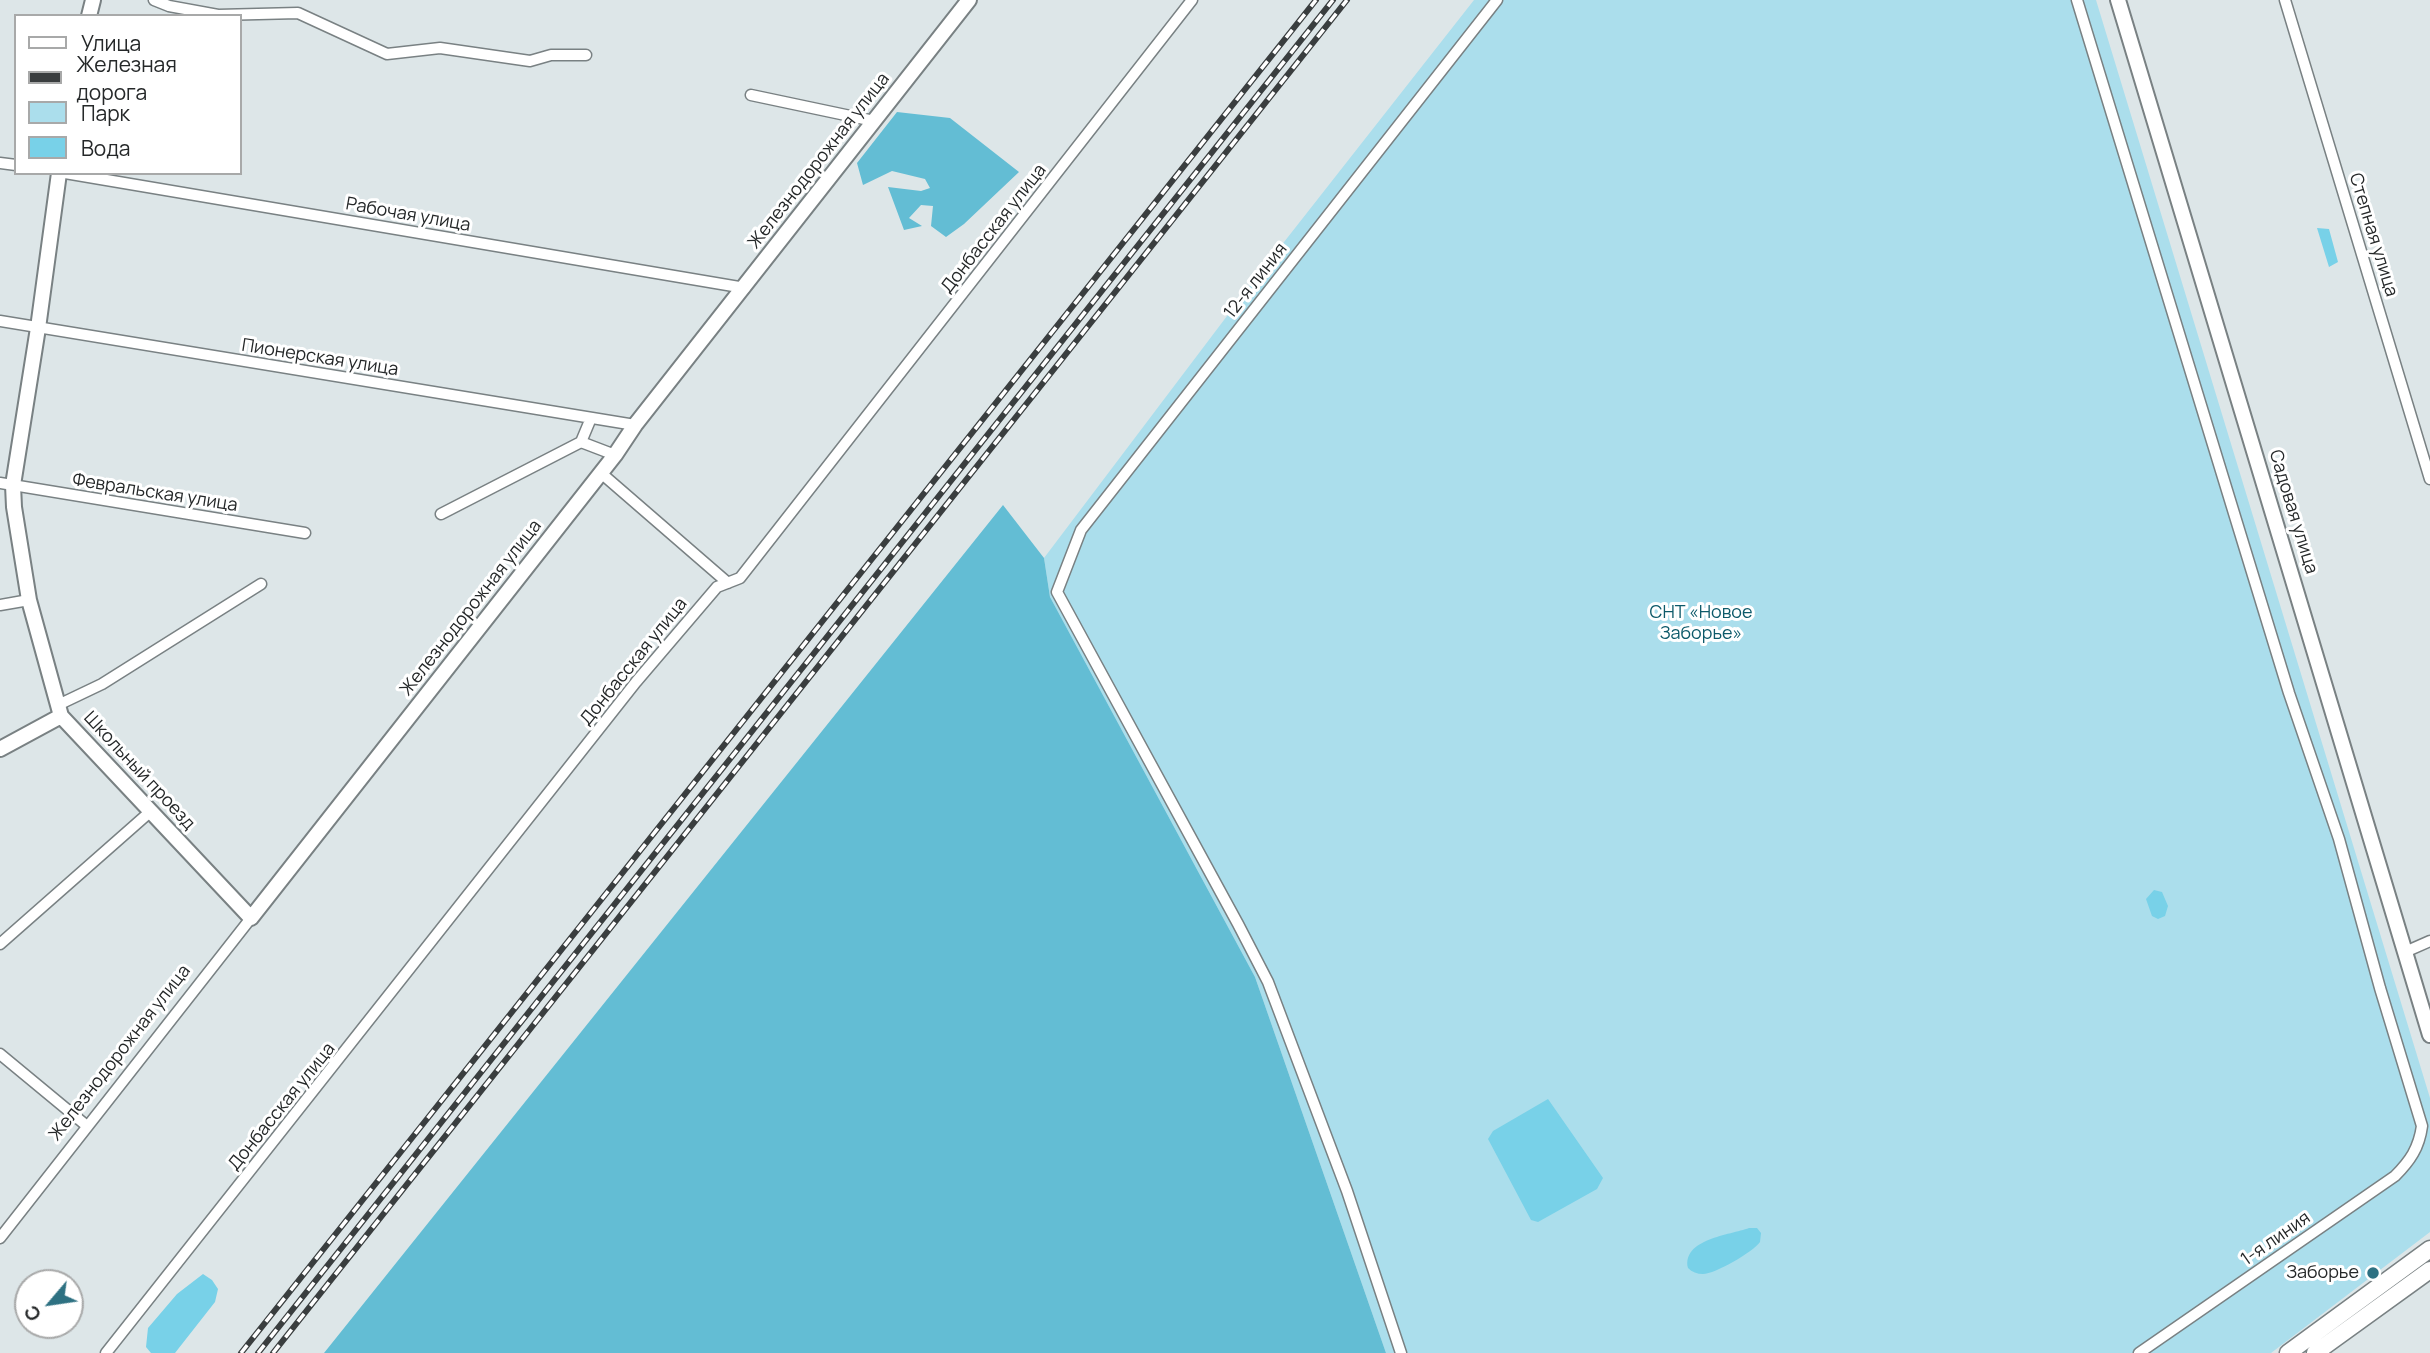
<!DOCTYPE html>
<meta charset="utf-8">
<style>
body{margin:0}
#map{position:relative;width:2430px;height:1353px;overflow:hidden;background:#dde6e8;font-family:Manrope,sans-serif}
canvas{display:block}
.legend{position:absolute;left:14px;top:14px;width:228px;height:161px;box-sizing:border-box;background:#fff;border:2px solid #a8a9a9;margin:0;padding:9px 12px;list-style:none;font-size:21px;color:#252829}
.legend li{display:flex;align-items:center;gap:14px;height:35px}
.legend b{width:35px;border:2px solid #a8a9a9}
.north{position:absolute;left:14px;top:1269px;width:70px;height:70px;box-sizing:border-box;background:#fff;border:2px solid #a8a9a9;border-radius:50%;rotate:241deg;font-size:19px;font-weight:700;line-height:28px;text-align:center;color:#252829}
.north::after{content:'';display:block;margin:auto;width:24px;height:32px;background:#2e7182;clip-path:polygon(50% 0,100% 100%,50% 72%,0 100%)}
</style>
<div id="map">
<canvas width="2430" height="1353"></canvas>
<ul class="legend">
<li><b style="height:9px;background:#fff"></b>Улица</li>
<li><b style="height:9px;background:#3a3e3f"></b>Железная дорога</li>
<li><b style="height:19px;background:#abdeec"></b>Парк</li>
<li><b style="height:19px;background:#78d1e8"></b>Вода</li>
</ul>
<div class="north">С</div>
</div>
<script>
const ctx = document.querySelector('canvas').getContext('2d');
ctx.lineJoin = 'round';
function fill(path, color) { ctx.fillStyle = color; ctx.fill(path, 'evenodd'); }
function strokePath(path, color, width, dash) { ctx.strokeStyle = color; ctx.lineWidth = width; ctx.lineCap = dash ? 'butt' : 'round'; ctx.setLineDash(dash || []); ctx.stroke(path); }
function label(font, color, halo, rows, align = 'center') {
  ctx.font = font + ' Manrope,sans-serif'; ctx.lineWidth = 6; ctx.setLineDash([]); ctx.textBaseline = 'middle'; ctx.strokeStyle = halo; ctx.fillStyle = color; for (const [text, x, y, turn = 0] of rows) {
    ctx.save(); ctx.translate(x, y); ctx.rotate((+turn || 0) * Math.PI / 180); ctx.textAlign = isNaN(turn) ? turn : align; if (halo) ctx.strokeText(text, 0, 0); ctx.fillText(text, 0, 0); ctx.restore();
  }
}
fill(new Path2D(`
 M1474 0H2096L2430 1098V1232L2271 1353H1386L1255 977 1050 597 1044 558 1255 279Z`), '#abdeec');
fill(new Path2D(`
 M897 112 950 118 1019 172 964 224 946 237 931 226 933 206 921 205 909 218 922 226 904 230 888 187 921 191 930 188 925 179 892 171 863 185 857 163Z
 M1003 505 1044 558 1050 597 1255 977 1386 1353H324Z`), '#63bdd4');
fill(new Path2D(`
 M2317 228 2329 229 2338 262 2329 267Z
 M2154 890 2162 892 2168 906 2165 916 2158 919 2152 916 2146 899Z
 M1548 1099 1603 1178 1597 1189 1538 1222 1531 1220 1488 1139 1493 1131Z
 M1749 1228H1757L1761 1233 1760 1242C1753 1252 1715 1274 1703 1274 1697 1274 1692 1272 1688 1268 1682 1239 1730 1235 1749 1228Z
 M203 1274 212 1280 218 1289 215 1302 175 1353H151L146 1347 148 1328 177 1294Z`), '#78d1e8');
const street = new Path2D(`
 M154 0 169 6 218 15 298 13 387 54 440 48 530 61 551 55H586
 M2077 0 2289 693 2339 839 2380 988 2422 1126C2419 1148 2410 1161 2395 1176L2139 1353
 M2285 0 2430 479
 M751 95 874 121
 M0 163 16 165
 M65 173 745 288
 M0 321 635 425
 M581 442 591 418
 M601 473 728 583
 M0 483 305 533
 M441 514 581 442 615 455
 M0 605 29 600
 M58 705 102 684 261 584
 M0 944 151 811
 M2405 952 2430 941
 M0 1054 87 1126
 M0 1238 251 918
 M106 1353 636 682 717 587 740 578 1192 0
 M1401 1353 1347 1191 1268 982 1238 924 1057 592 1081 530 1497 0`);
const secondary = new Path2D(`
 M2118 0 2430 1035
 M89 16 93 0
 M59 173 38 328 13 485 14 507 29 600 61 716 251 918 615 455 635 425 969 0
 M0 749 61 716`);
const primary = new Path2D(`
 M2288 1353 2430 1249
 M2315 1353 2430 1270`);
strokePath(street, '#798183', 13);
strokePath(secondary, '#798183', 18);
strokePath(primary, '#798183', 19);
strokePath(street, '#fff', 10);
strokePath(secondary, '#fff', 14);
strokePath(primary, '#fff', 16);
const rail = new Path2D(`
 M241 1353 1316 0
 M258 1353 1333 0
 M273 1353 1347 0`);
strokePath(rail, '#3a3e3f', 6);
strokePath(rail, '#fff', 3.5, [10]);
for (const [x, y, r, color] of [
 [2373,1273,7,"#2e7182"]
]) { const dot = new Path2D(); dot.arc(x, y, r, 0, 2 * Math.PI); ctx.fillStyle = color; ctx.fill(dot); strokePath(dot, '#fff', 2.5); }
label('18px', '#252829', '#fff', [
 ["Железнодорожная улица",819,161,-52],
 ["Рабочая улица",408,215,10],
 ["Донбасская улица",994,229,-52],
 ["Степная улица",2373,235,73],
 ["12-я линия",1256,281,-52],
 ["Пионерская улица",320,358,9],
 ["Февральская улица",155,493,9],
 ["Садовая улица",2293,512,73],
 ["Железнодорожная улица",471,608,-52],
 ["Донбасская улица",634,662,-51],
 ["Школьный проезд",139,771,47],
 ["Железнодорожная улица",120,1053,-52],
 ["Донбасская улица",282,1107,-51],
 ["1-я линия",2276,1239,-35]
]);
label('18px', '#0d5a6a', '#fff', [
 ["СНТ «Новое",1701,613],
 ["Заборье»",1701,634]
]);
label('18px', '#252829', '#fff', [
 ["Заборье",2359,1273]
], 'right');
</script>
